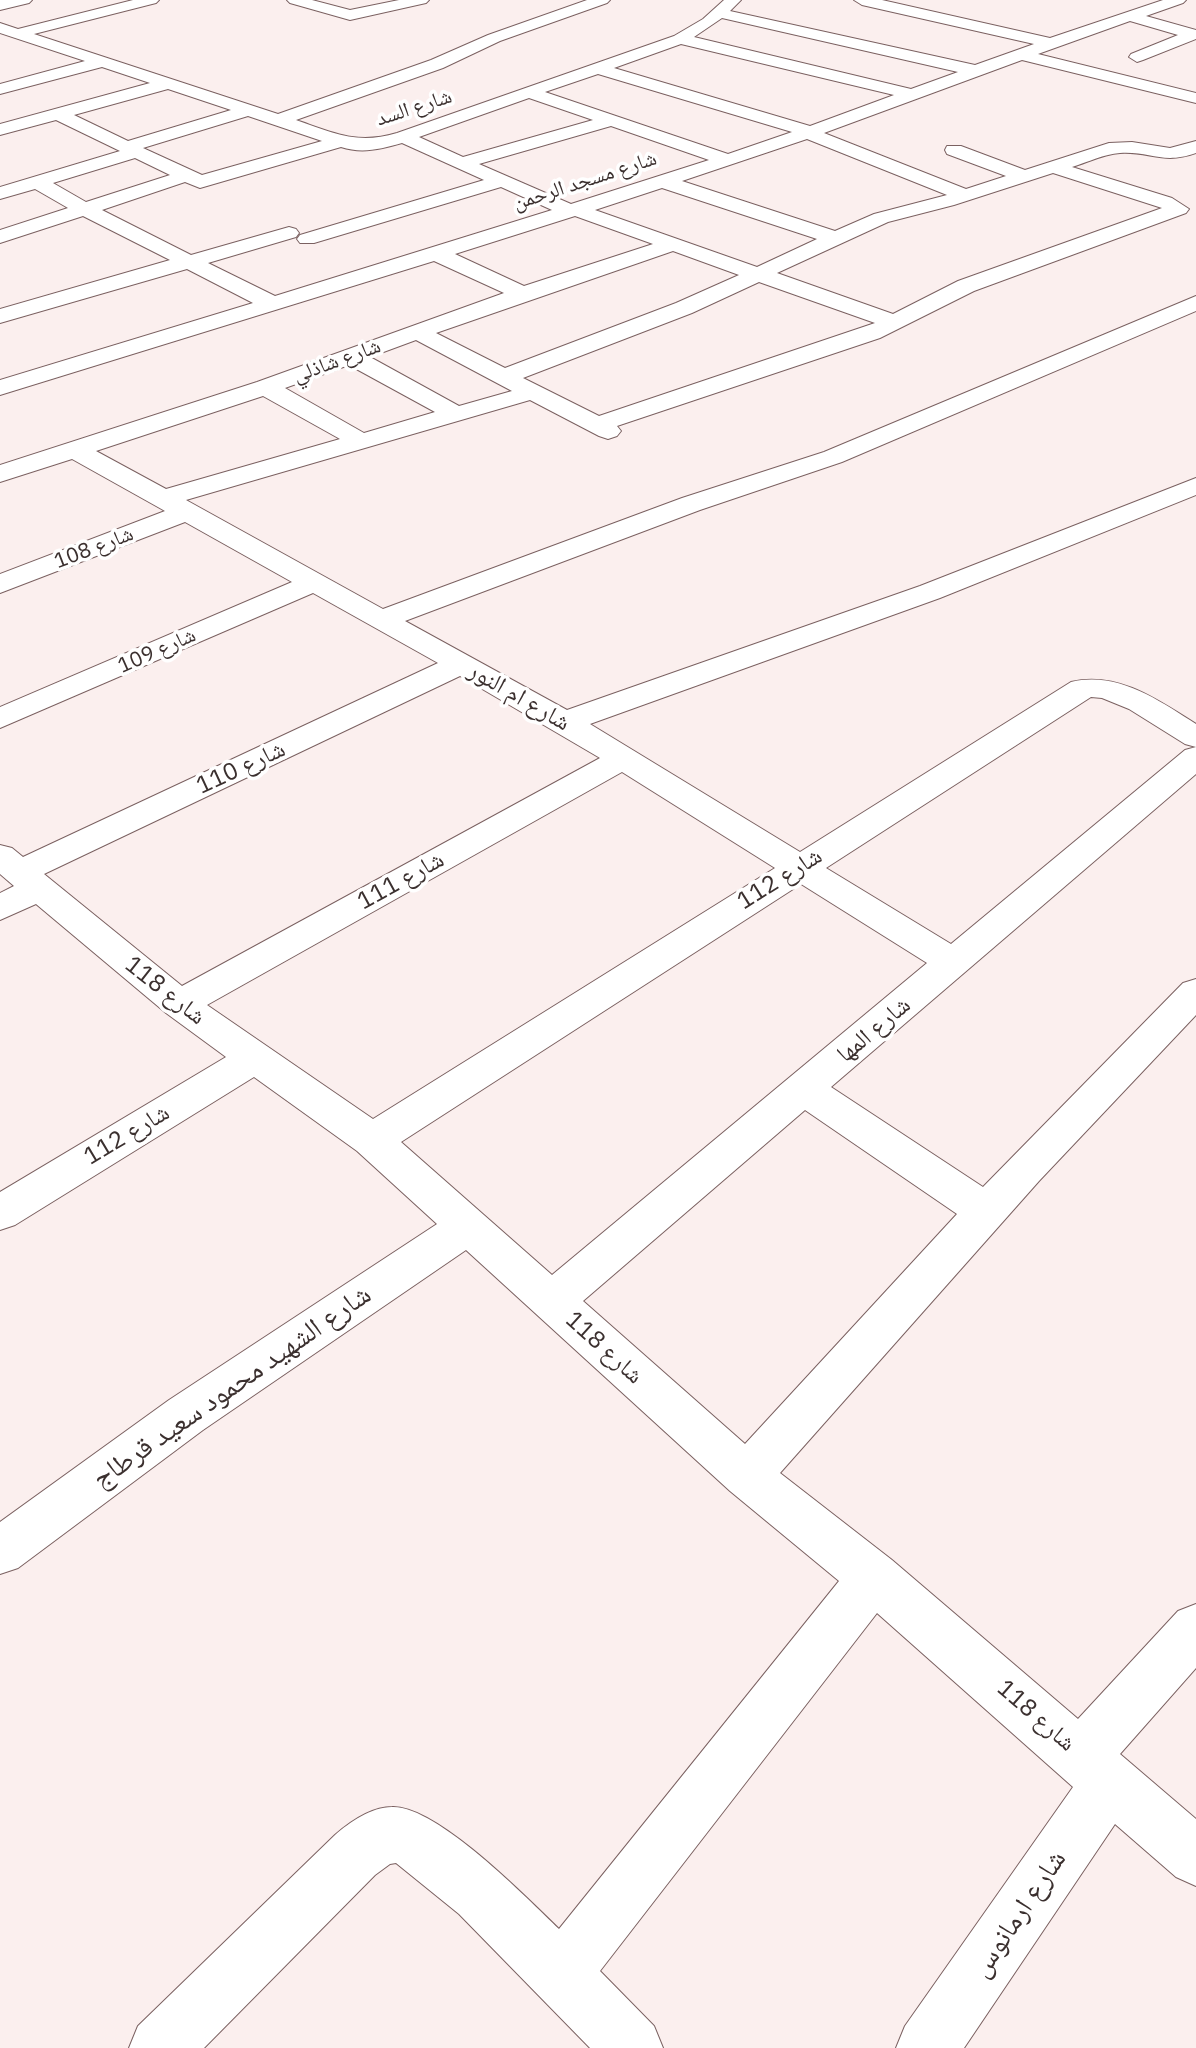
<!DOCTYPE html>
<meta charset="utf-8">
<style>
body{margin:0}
canvas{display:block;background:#fbefee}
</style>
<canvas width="1196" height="2048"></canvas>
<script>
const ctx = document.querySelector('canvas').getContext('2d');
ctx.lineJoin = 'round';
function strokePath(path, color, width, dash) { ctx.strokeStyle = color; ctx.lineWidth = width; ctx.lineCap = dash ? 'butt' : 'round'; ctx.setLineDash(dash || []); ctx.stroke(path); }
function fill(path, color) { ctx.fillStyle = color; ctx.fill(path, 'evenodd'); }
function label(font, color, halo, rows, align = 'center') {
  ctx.font = font + ' "IBM Plex Sans","Noto Naskh Arabic",sans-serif'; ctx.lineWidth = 7; ctx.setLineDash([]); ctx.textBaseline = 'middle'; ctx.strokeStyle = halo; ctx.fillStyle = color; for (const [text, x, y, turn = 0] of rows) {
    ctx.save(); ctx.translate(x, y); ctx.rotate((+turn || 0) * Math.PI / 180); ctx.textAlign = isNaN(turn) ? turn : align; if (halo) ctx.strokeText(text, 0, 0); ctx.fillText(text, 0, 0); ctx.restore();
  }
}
const minor = new Path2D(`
 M0 0H32L29 3 0 10Z
 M133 0H159L156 3 34 34 278 114 431 60 488 35 587 0H610L607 3 500 41 443 68 296 120C334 133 357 145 397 133L674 36 703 19 724 0H741L730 11 975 65 1034 44 862 5 854 0H882L1050 38 1163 0H1186L1183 3 1146 16 1196 30V39L1143 60 1137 62 1129 57 1131 54 1178 35 1130 21 1038 54 1196 93V103L1022 60 824 133 966 189 1006 176 947 154 945 150 947 146H961L1025 170 1109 143 1132 142 1170 148 1196 141V153C1163 165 1150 151 1120 153 1104 154 1088 162 1072 167L1172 198 1189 209 1186 213 974 291 880 338 617 426 621 431 617 436 608 439 599 436 530 400 186 500 383 609 682 498 824 452 1196 296V311L842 462 700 510 405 621 567 710 920 586 1196 478V495L940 598 590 724 800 852 1071 682C1118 671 1158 700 1196 724V747L1185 744 1129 709 1102 698 1091 697 826 868 951 944 1185 750 1196 747V774L831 1087 983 1187 1183 983 1196 979V1015L1039 1181 780 1473 892 1560 1078 1719 1178 1611 1196 1604V1668L1120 1754 1196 1819V1886L1176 1877 1115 1824 964 2048H896L905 2026 1073 1787 877 1613 600 1971 654 2026 663 2048H590L459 1914 396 1863 390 1864 375 1875 204 2048H129L138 2026 335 1835C350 1822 371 1807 392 1807 436 1805 527 1898 559 1929L839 1581 730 1491 466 1250 203 1430 18 1568 0 1574V1522L169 1400 437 1224 357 1151 254 1077 15 1225 0 1230V1192L226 1057 166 1013 36 904 0 920V893L14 886 0 874V845L12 848 23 857 438 663 313 593 0 728V707L292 582 185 522 0 593V574L165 511 72 459 0 482V465L257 382 504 293 434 261 0 395V380L253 303 187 269 0 323V309L170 260 83 216 0 243V230L68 208 35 189 0 199V187L120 151 56 120 0 135V124L150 83 102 67 0 94V84L85 61 0 33V23L18 29ZM722 18 958 72 911 89 694 37ZM681 44 894 95 810 126 614 68ZM598 74 792 132 728 154 545 92ZM168 89 231 110 128 141 74 115ZM529 98 593 120 463 157 419 137ZM248 116 322 141 202 175 143 148ZM611 126 709 160 571 204 479 164ZM807 139 947 195 874 214 835 231 682 181ZM402 143 484 180 300 235 297 239 300 243H314L501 187 552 210 275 296 208 263 296 237 299 233 296 229 289 227 191 255 102 210 185 182 200 188 341 147C362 154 381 149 402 143ZM135 158 170 175 86 202 53 183ZM1053 173 1162 208 958 281 893 314 777 273 888 222 954 205ZM662 188 817 239 757 267 595 210ZM575 216 653 244 524 286 455 254ZM673 251 739 275 676 303 505 368 436 333ZM759 282 875 323 599 416 523 378 692 313ZM416 340 512 391 459 406 370 357ZM349 365 435 412 364 433 285 388ZM263 396 340 439 166 489 96 451ZM460 676 600 758 182 986 44 874ZM622 772 775 868 373 1119 207 1005ZM801 884 927 963 552 1275 401 1142ZM805 1110 957 1214 745 1444 583 1301Z
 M287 0H312L350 10 399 0H429L426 3 350 20 290 3Z`);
strokePath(minor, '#7b6161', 2);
fill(minor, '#fff');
label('21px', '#3b302f', '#fff', [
 ["شارع السد",414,108,-18],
 ["شارع مسجد الرحمن",585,181,-18],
 ["شارع شاذلي",337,361,-20],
 ["شارع 108",94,548,-21],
 ["شارع 109",157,651,-24]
]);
label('24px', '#3b302f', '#fff', [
 ["شارع ام النور",519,697,30],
 ["شارع 110",241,768,-25],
 ["شارع 112",780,879,-32],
 ["شارع 111",401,881,-29],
 ["شارع 118",165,991,38],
 ["شارع المها",874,1030,-40],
 ["شارع 112",127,1135,-31],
 ["شارع 118",604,1348,42],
 ["شارع 118",1036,1716,41]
]);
label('28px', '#3b302f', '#fff', [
 ["شارع الشهيد محمود سعيد قرطاج",232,1387,-35],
 ["شارع ارمانوس",1019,1914,-56]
]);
</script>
